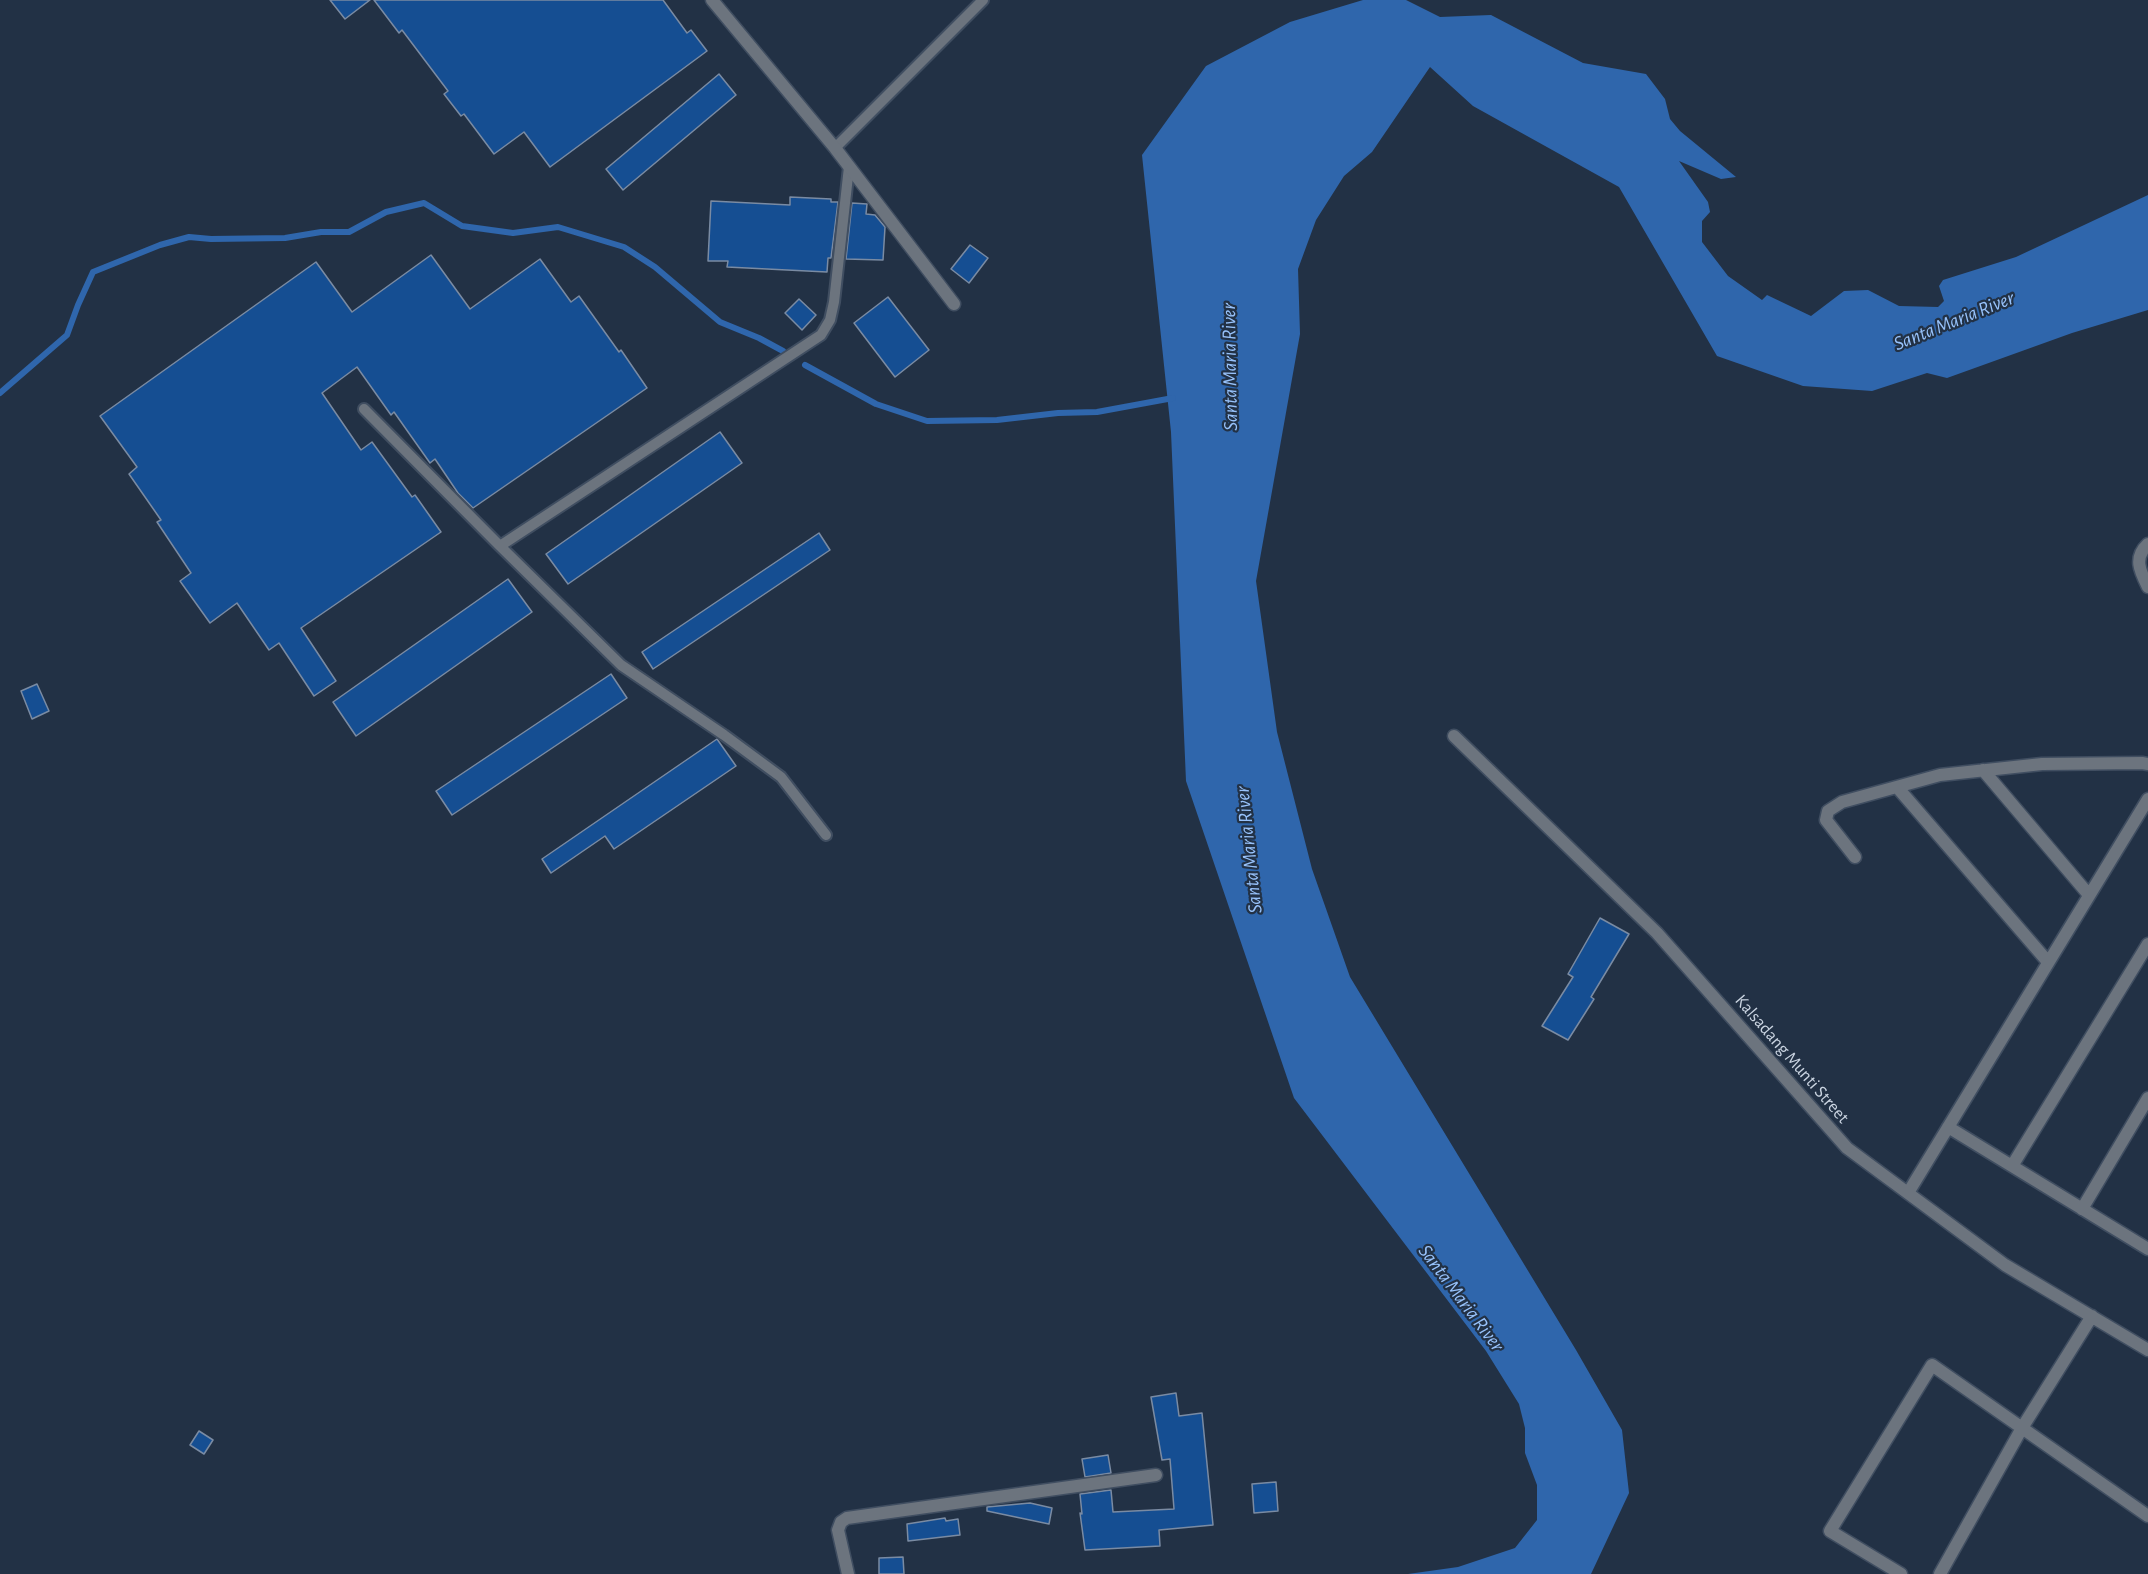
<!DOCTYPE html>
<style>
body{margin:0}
canvas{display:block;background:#223145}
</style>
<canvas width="2148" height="1574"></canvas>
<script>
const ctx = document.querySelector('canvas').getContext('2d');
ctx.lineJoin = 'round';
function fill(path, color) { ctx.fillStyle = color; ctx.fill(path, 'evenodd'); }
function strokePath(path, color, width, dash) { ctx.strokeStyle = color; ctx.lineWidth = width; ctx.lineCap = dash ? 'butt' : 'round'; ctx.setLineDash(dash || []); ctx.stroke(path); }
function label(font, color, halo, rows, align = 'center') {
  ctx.font = font + ' "Alegreya Sans",sans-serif'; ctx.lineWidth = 4.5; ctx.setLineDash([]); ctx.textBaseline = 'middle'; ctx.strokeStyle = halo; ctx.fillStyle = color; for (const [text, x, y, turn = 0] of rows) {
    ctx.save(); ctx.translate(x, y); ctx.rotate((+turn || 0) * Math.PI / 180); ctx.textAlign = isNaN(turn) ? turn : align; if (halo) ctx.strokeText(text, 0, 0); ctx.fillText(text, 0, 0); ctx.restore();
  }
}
fill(new Path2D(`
 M1363 0H1406L1440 17 1491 15 1583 63 1646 74 1665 99 1670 119 1680 131 1736 177 1721 179 1679 161 1708 202 1710 212 1702 221V242L1728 276 1762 300 1767 295 1811 316 1844 291 1868 290 1899 306 1938 307 1944 301 1939 286 1943 280 2016 257 2148 195V310L2072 333 1947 378 1927 373 1872 391 1803 386 1717 356 1619 187 1473 106 1430 67 1372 152 1344 176 1316 220 1298 269 1300 334 1256 581 1277 732 1312 869 1350 977 1576 1350 1622 1430 1629 1493 1591 1574H1408L1458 1567 1515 1548 1537 1520V1485L1525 1453V1428L1519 1404 1486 1351 1294 1098 1186 781 1171 432 1142 155 1206 66 1290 22Z`), '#2f66ac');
strokePath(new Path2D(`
 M805 365 876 404 927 421 997 420 1058 413 1097 412 1173 398
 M0 393 67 335 78 305 93 272 160 245 189 237 211 239 285 238 321 232H349L386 212 424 203 462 226 513 233 558 227 624 247 655 267 720 322 759 338 783 351`), '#2f66ac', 6);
const building = new Path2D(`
 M330 0H370L345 19Z
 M374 0H663L687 33 691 30 707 51 550 167 524 132 494 154 464 114 461 116 444 94 448 91 402 30 399 33Z
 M719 74 736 95 623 190 606 169Z
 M790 197 831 199V202H838L831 258H828L827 272 727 267 728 261H708L711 201 790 205Z
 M852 203 867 204 866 214 875 215 885 227 883 260 846 259Z
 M970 245 988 258 969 283 951 269Z
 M431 255 470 309 540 259 571 302 579 296 619 352 621 350 647 388 473 508 458 493 435 459 430 463 394 412 391 415 357 367 322 393 361 450 372 442 412 497 415 495 441 532 301 628 336 681 314 696 279 643 269 650 237 603 210 623 180 581 191 573 157 522 161 520 129 474 137 467 100 416 316 262 352 312Z
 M888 297 929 350 895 377 854 323Z
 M799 299 816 315 802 330 785 313Z
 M720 432 742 463 568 584 546 554Z
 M819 533 830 550 653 669 642 652Z
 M508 579 532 612 356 736 333 702Z
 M611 674 627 698 452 815 436 791Z
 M37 684 49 711 32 719 21 691Z
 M717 739 736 766 614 849 605 836 551 873 542 859Z
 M1600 918 1629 934 1591 997 1594 999 1568 1040 1542 1026 1573 977 1568 974Z
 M1176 1393 1179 1416 1202 1413 1213 1525 1159 1530 1160 1546 1085 1550 1080 1513 1082 1514 1080 1494 1111 1490 1113 1512 1174 1509 1170 1459 1162 1460 1151 1397Z
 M199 1431 213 1440 204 1454 190 1445Z
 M1108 1455 1111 1473 1085 1477 1082 1459Z
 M1276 1482 1278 1511 1254 1513 1252 1484Z
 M1030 1503 1052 1508 1049 1524 987 1511V1507Z
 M945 1518 946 1521 958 1519 960 1535 908 1541 907 1524Z
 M903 1557 904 1574H879V1558Z`);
fill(building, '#154e92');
strokePath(building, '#7a8ba3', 1.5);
const service = new Path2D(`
 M835 148 983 0
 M364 409 500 546 821 335 830 320 834 302 849 167
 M500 546 621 665 724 735 781 777 826 835`);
const minor = new Path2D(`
 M712 0 835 148 954 304
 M2148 544C2133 558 2140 571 2148 587
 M1454 736 1657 933 1847 1148 2005 1265 2148 1350
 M1983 770 2089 895
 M1897 787 2048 962
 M1855 857 1826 820 1828 811 1842 802 1940 775 2042 764 2142 763 2148 764
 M1948 1127 2148 1249
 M2012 1166 2148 944
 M1908 1193 2148 799
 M2082 1209 2148 1098
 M848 1574 838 1530 841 1522 847 1518 1156 1475
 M1901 1574 1830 1531 1932 1365 2148 1516
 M1940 1574 2022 1428 2092 1316`);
strokePath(service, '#404e61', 14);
strokePath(minor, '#404e61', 15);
strokePath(service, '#6c747e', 10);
strokePath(minor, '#6c747e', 12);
label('18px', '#cad4e1', '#223145', [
 ["Kalsadang Munti Street",1792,1059,49]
]);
label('italic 20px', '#97c2fb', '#223145', [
 ["Santa Maria River",1954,321,-22],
 ["Santa Maria River",1230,367,-91],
 ["Santa Maria River",1249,850,-96],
 ["Santa Maria River",1461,1298,53]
]);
</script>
